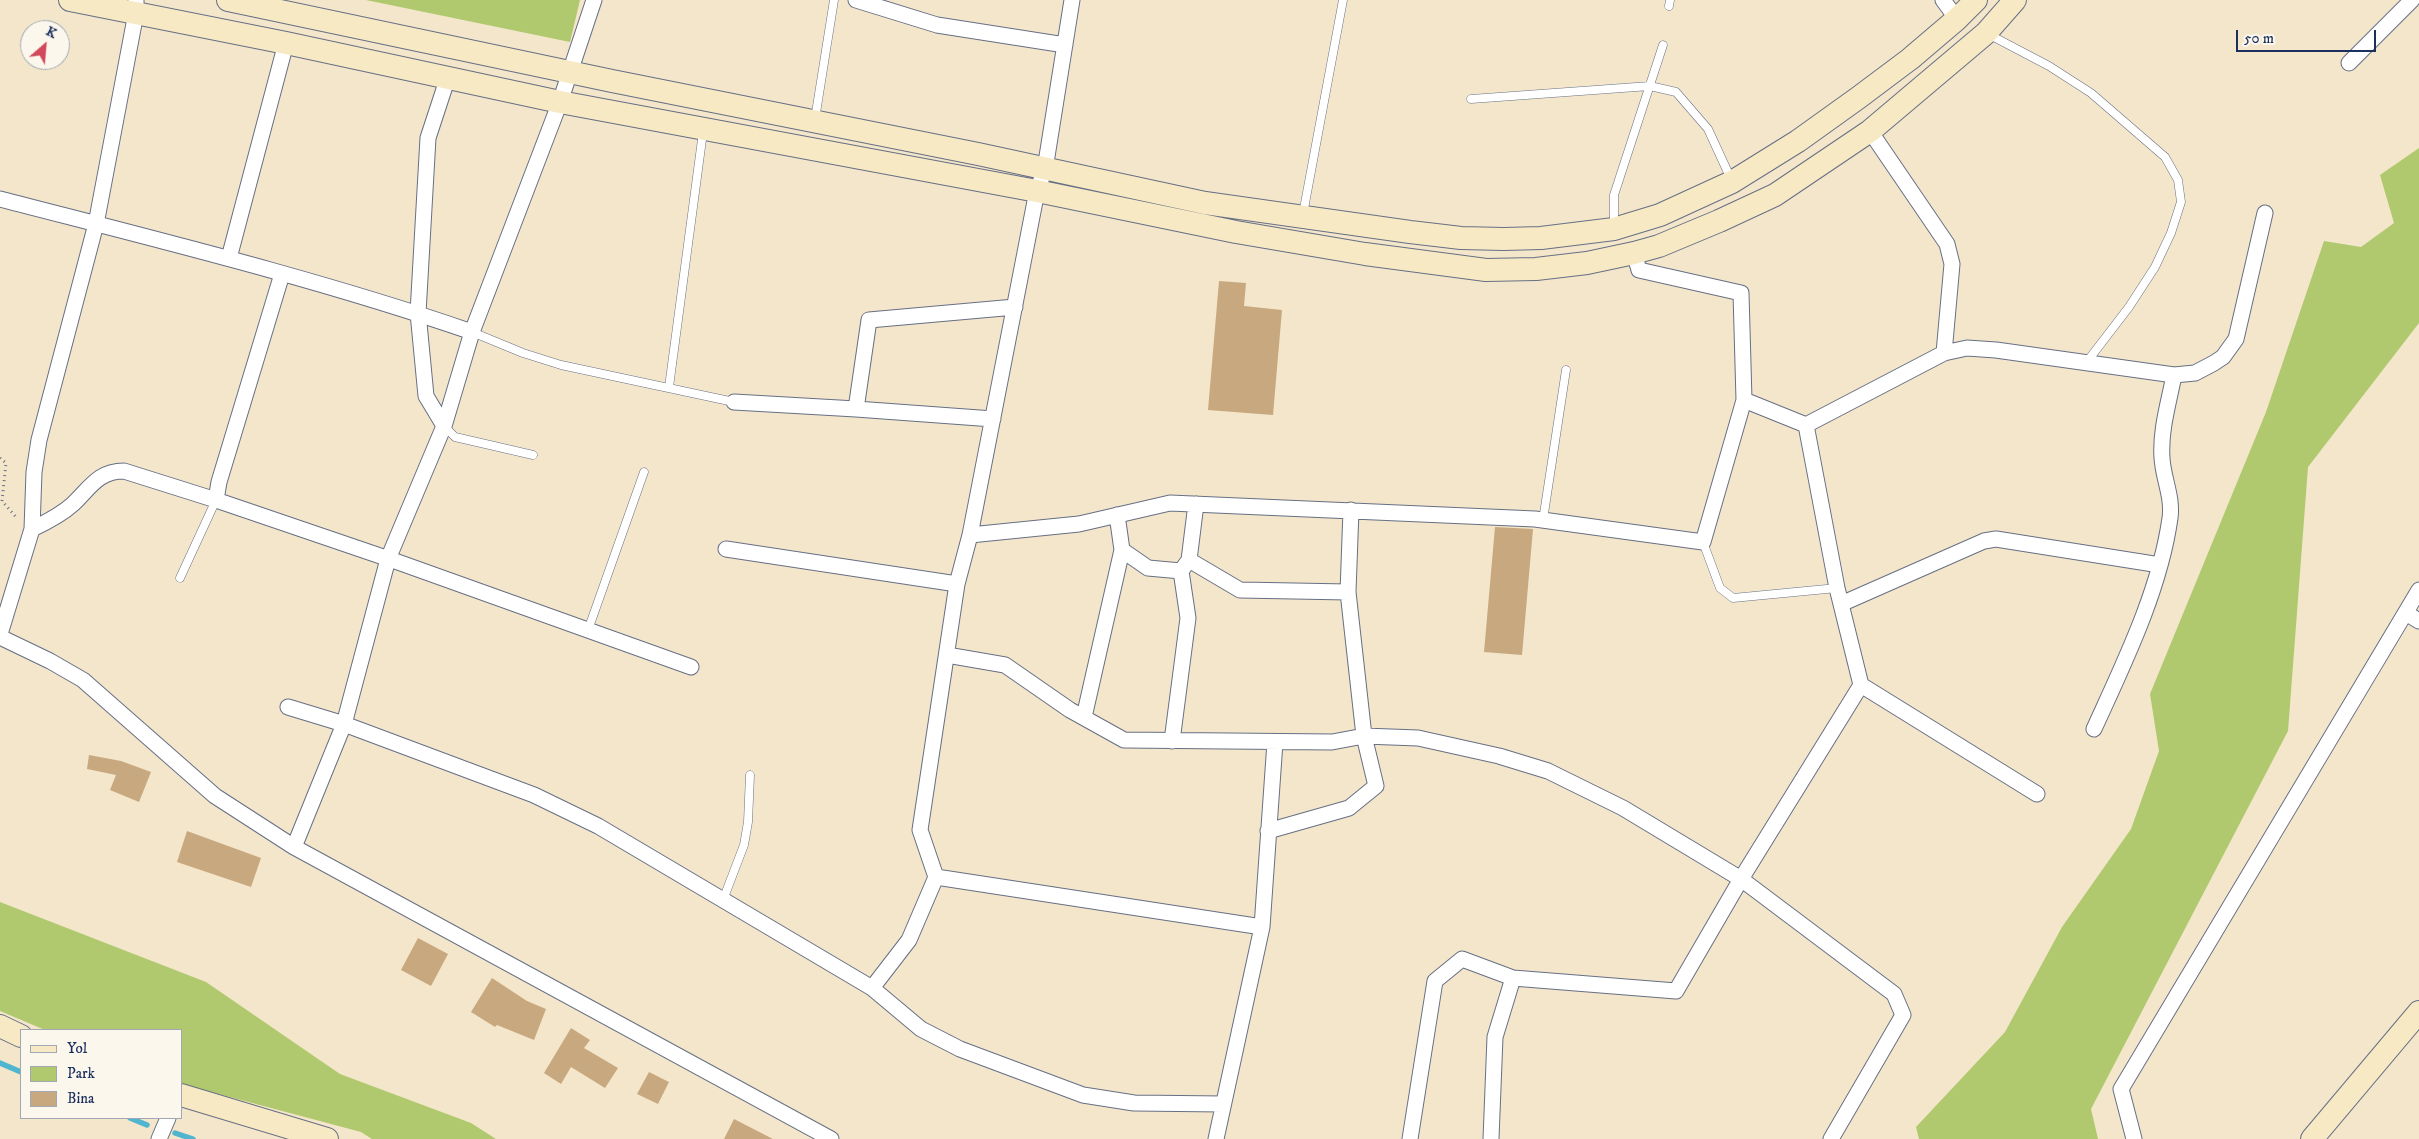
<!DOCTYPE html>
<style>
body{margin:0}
#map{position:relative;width:2419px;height:1139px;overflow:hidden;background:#f3e6cb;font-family:"IM FELL DW Pica",serif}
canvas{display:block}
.legend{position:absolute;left:20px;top:1029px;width:162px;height:90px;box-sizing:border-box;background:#fbf7ec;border:1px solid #a1a7b3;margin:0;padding:6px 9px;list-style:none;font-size:15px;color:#1b2f5e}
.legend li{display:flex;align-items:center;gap:10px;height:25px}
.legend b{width:25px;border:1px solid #a1a7b3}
.north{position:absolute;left:20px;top:20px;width:50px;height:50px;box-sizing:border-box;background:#fbf7ec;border:1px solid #a1a7b3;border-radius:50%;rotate:27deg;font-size:14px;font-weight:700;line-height:20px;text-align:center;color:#1b2f5e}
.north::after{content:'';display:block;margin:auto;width:18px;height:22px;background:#d1495b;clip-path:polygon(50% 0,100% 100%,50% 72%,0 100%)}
.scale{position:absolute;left:2236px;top:30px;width:140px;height:22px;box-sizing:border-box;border:2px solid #1b2f5e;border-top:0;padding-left:6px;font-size:15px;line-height:18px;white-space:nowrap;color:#1b2f5e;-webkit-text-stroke:4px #fbf7ec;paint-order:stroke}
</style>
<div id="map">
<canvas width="2419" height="1139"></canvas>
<ul class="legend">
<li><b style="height:6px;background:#f7e9c3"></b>Yol</li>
<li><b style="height:14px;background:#b0c96e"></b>Park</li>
<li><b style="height:14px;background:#c8a87f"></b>Bina</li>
</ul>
<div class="north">K</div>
<div class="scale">50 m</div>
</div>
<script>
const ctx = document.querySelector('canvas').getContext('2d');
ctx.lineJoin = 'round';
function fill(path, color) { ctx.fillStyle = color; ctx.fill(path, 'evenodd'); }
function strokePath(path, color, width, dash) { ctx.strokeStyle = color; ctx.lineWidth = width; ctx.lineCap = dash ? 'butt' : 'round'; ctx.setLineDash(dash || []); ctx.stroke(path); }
fill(new Path2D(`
 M366 0H580L570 42Z
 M2419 148V323L2308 467 2288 731 2091 1109 2098 1139H1919L1916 1127 2005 1032 2062 927 2131 829 2159 751 2150 694 2266 412 2324 241 2361 247 2394 223 2380 175Z
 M0 902 206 982 340 1074 471 1123 496 1139H372L361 1132 181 1084V1030H45L0 1011Z`), '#b0c96e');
strokePath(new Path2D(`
 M0 1063 21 1072
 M130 1118 147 1125
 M175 1133 193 1139`), '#50b5cf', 5.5);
fill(new Path2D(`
 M1219 281 1246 283 1244 306 1282 310 1273 415 1208 410Z
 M1495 527 1533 529 1522 655 1484 652Z
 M89 755 121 761 151 772 139 802 110 790 116 775 87 769Z
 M187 831 261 858 251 887 177 862Z
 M418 938 448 954 431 986 401 970Z
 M492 978 527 1001 546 1009 534 1040 497 1025 495 1027 471 1012Z
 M571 1028 590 1040 584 1048 618 1068 605 1088 571 1067 561 1084 544 1073Z
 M649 1072 669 1082 658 1104 637 1094Z
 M734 1119 773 1139H724Z`), '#c8a87f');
const lane = new Path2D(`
 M1669 6 1670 0
 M1988 34 2049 66 2091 93 2165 157 2178 180 2181 202 2171 233 2155 267 2129 307 2086 363
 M1471 99 1650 86 1676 92 1708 129 1731 179
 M815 119 834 0
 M1303 214 1343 0
 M1614 227V195L1663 45
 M472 332 523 353 561 365 734 402
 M669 387 703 132
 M444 426 455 437 533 455
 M1543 520 1566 370
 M1703 542 1720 588 1733 598 1837 588
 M180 578 216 500
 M588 630 644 472
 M723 900 744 845 748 822 750 775`);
const street = new Path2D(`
 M856 0 937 25 1065 45
 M1943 0 1957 19
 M2349 63 2412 0
 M1870 131 1947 244 1952 264 1944 353
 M0 199C158 240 318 279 472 332
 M229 258 286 43
 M282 274 219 482 216 500 395 561 691 667
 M1744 400 1806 425 1837 588 1861 685
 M734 402 856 409
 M993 419 856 409 869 320 1015 307
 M1806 425 1944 353 1967 348 1996 350 2174 375 2195 373 2214 363 2223 357 2236 339 2265 213
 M444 426 426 396 418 313 428 138 448 77
 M1117 515 1122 550 1148 568 1181 571 1189 560 1196 504
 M32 529C47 522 61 515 73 504 90 488 98 471 124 471L216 500
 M970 535 1037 191 1045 169 1072 0
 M726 549 957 584
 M1189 560 1240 590 1348 592
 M1841 604 1984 541 1996 539 2160 565
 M2406 613 2419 621
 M0 634 32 529 34 472 39 440 96 224 136 13V0
 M0 637 50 661 83 680 215 796 294 847 831 1139
 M947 655 1005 665 1070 710 1124 740 1332 742 1364 736 1418 738 1499 756 1548 771 1623 808 1741 879 1894 994 1903 1015 1831 1139
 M288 707 344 724 534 795 598 826 872 988 921 1029 960 1049 1083 1095 1134 1103 1223 1104
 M1084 717 1122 550
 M2094 729C2124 663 2160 590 2170 518 2173 497 2163 478 2162 458 2160 430 2169 402 2174 375
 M1172 741 1188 618 1181 571
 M1268 831 1349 808 1376 786 1364 736 1348 592 1351 510
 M294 847 344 724 388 559 444 426 472 332 560 102 594 0
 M936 877 1262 927
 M872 988 909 940 936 877 920 830 957 584 970 535 1079 524 1170 503 1535 519 1703 542 1744 400 1741 293 1639 270 1634 253
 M159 1139 168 1118
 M1216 1139 1262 927 1275 742
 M1410 1139 1435 981 1462 959 1513 978 1676 991 1741 879 1861 685 2037 794
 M1491 1139 1495 1037 1513 978
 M2134 1139 2121 1089 2419 590`);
const secondary = new Path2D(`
 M70 0 286 43 560 102 1037 191 1236 232 1365 254 1486 270 1536 269 1587 263 1634 253 1659 246 1719 221 1775 195 1870 131 1986 33 2015 0
 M228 0 612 81 978 154 1205 203 1410 232 1461 238 1504 239 1541 238 1614 229 1660 215 1732 182 1798 141 1858 98 1910 59 1957 19 1976 0
 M0 1026 21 1036
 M181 1095 327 1139
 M2312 1139 2419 1012`);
strokePath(lane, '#676f84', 9);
strokePath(street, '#676f84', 17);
strokePath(secondary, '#676f84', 24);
strokePath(new Path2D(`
 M0 458 6 463 2 501 16 517`), '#676f84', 3, [1, 4]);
strokePath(lane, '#fff', 8);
strokePath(street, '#fff', 15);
strokePath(secondary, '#f7e9c3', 22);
</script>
